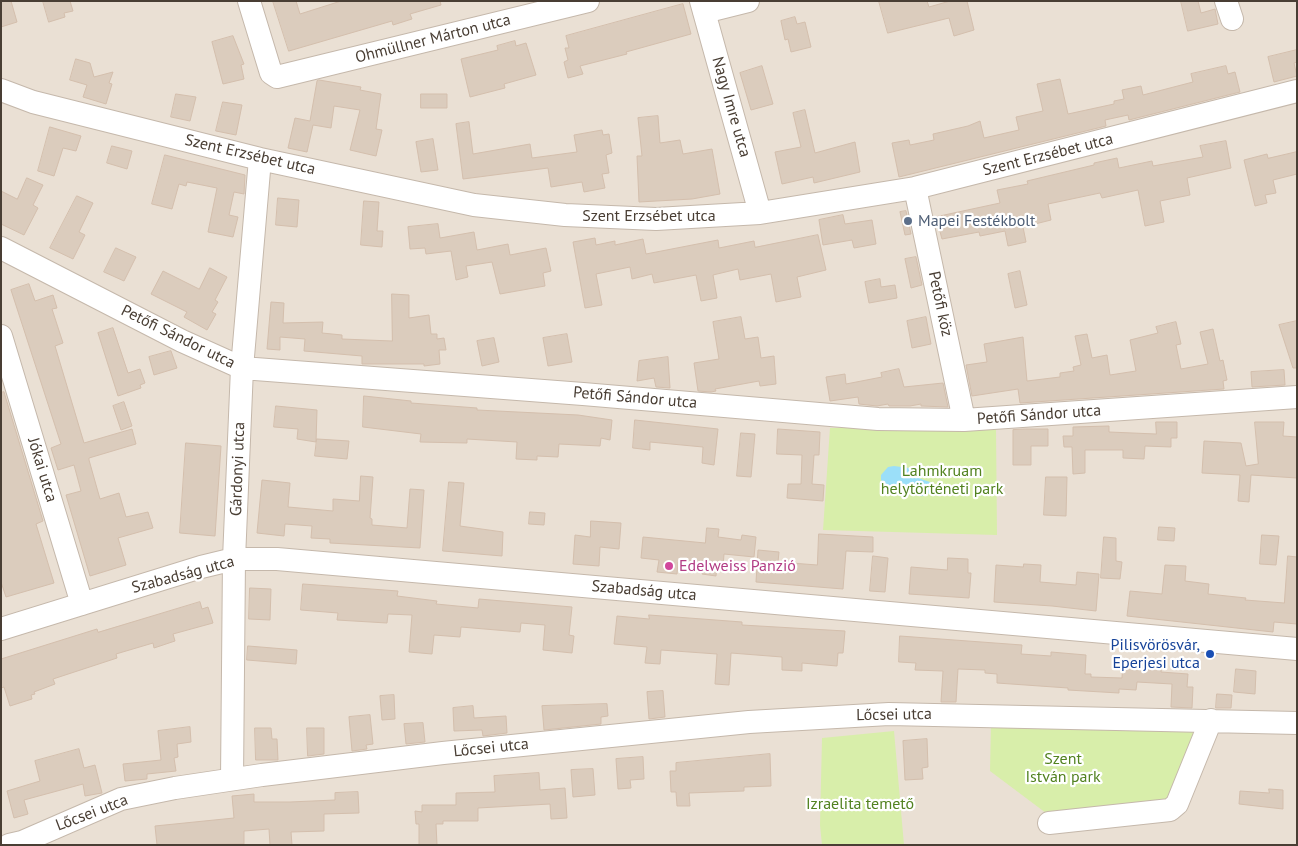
<!DOCTYPE html>
<meta charset="utf-8">
<style>
body{margin:0}
#map{position:relative;width:1298px;height:846px;overflow:hidden;background:#f5efe6;font-family:"PT Sans",sans-serif}
canvas{display:block}
.frame{position:absolute;inset:0;border:2px solid #493e34;pointer-events:none}
</style>
<div id="map">
<canvas width="1298" height="846"></canvas>
<div class="frame"></div>
</div>
<script>
const ctx = document.querySelector('canvas').getContext('2d');
ctx.lineJoin = 'round';
function fill(path, color) { ctx.fillStyle = color; ctx.fill(path, 'evenodd'); }
function strokePath(path, color, width, dash) { ctx.strokeStyle = color; ctx.lineWidth = width; ctx.lineCap = dash ? 'butt' : 'round'; ctx.setLineDash(dash || []); ctx.stroke(path); }
function label(font, color, halo, rows, align = 'center') {
  ctx.font = font + ' "PT Sans",sans-serif'; ctx.lineWidth = 4.5; ctx.setLineDash([]); ctx.textBaseline = 'middle'; ctx.strokeStyle = halo; ctx.fillStyle = color; for (const [text, x, y, turn = 0] of rows) {
    ctx.save(); ctx.translate(x, y); ctx.rotate((+turn || 0) * Math.PI / 180); ctx.textAlign = isNaN(turn) ? turn : align; if (halo) ctx.strokeText(text, 0, 0); ctx.fillText(text, 0, 0); ctx.restore();
  }
}
fill(new Path2D(`
 M1 1H1297V845H1Z`), '#eae0d4');
fill(new Path2D(`
 M996 427 997 535 823 530 830 428Z
 M991 722 1201 725 1171 797 1163 804 1050 816 990 771Z
 M894 731 904 845H822L820 825 822 738Z`), '#d8eeaa');
fill(new Path2D(`
 M894 466 909 468 921 479 933 483 934 488C928 495 924 498 916 495V491L913 489 907 492H893L881 480V475L888 467Z`), '#9bdff9');
const building = new Path2D(`
 M1 1H11L17 22 1 27Z
 M43 1H70L73 11 64 13 65 17 49 22Z
 M273 1H296L300 14 341 1H440L441 5 410 14 412 19 393 25 392 21 289 51Z
 M879 1H927L929 7 950 1H967L974 30 954 36 949 18 888 33Z
 M1181 1H1198L1201 13 1215 9 1218 24 1188 31Z
 M683 4 691 34 626 52 627 54 580 66 583 74 568 78 564 62 568 60 565 48H569L566 36Z
 M795 17 797 24 805 22 811 47 791 52 788 39 785 40 781 21Z
 M233 36 244 64 241 65 244 79 223 84 212 42Z
 M515 41 516 46 526 43 536 75 504 84 505 88 470 97 461 59 498 50 497 46Z
 M1297 50V62L1294 63 1297 76 1274 82 1268 57Z
 M76 59 90 63 94 77 113 72 109 83 112 84 106 104 83 97 87 85 70 80Z
 M762 66 773 104 751 110 740 73Z
 M1226 66 1228 74 1235 72 1240 92 1129 120 1128 115 1105 120 1106 126 899 177 892 143 909 140 910 145 934 140 933 134 968 126 980 121 984 138 1019 130 1016 117 1043 111 1037 84 1060 79 1068 114 1114 104V101L1124 99 1122 90 1141 86 1143 95 1193 82 1191 74Z
 M319 80 361 87 360 90 381 94 376 129 382 130 376 156 350 150 360 110 334 106 331 128 313 125 307 152 288 148 295 118 310 121 317 81Z
 M176 94 196 97 190 121 171 117Z
 M421 94H447V108H421Z
 M223 102 242 105 236 135 216 131Z
 M805 110 815 153 855 142 860 172 814 183 813 177 782 184 775 152 801 147 793 113Z
 M658 116 660 143 680 140 683 154 712 149 720 194 692 199 639 202 637 156H642L638 118Z
 M469 122 473 154 530 144 532 158 577 152 574 135 602 130 603 135 609 134 612 153 606 155 609 173 602 174 605 188 584 192 582 182 551 187 548 168 463 179 456 124Z
 M50 127 81 136 76 151 63 148 54 176 38 171Z
 M433 139 438 170 421 172 416 142Z
 M1226 141 1231 168 1187 178 1190 195 1160 201 1164 222 1145 226 1138 190 1102 198 1100 193 1048 204 1051 220 1023 227 1026 242 1008 246 1005 231 980 236 979 232 942 239 939 228H937L935 217 1000 203 997 190 1028 184 1027 181 1094 165V163L1117 158 1119 168 1152 161 1153 166 1203 157 1200 146Z
 M112 146 132 151 127 169 107 163Z
 M1297 152V174L1273 180 1276 193 1265 195 1267 203 1255 206 1244 160 1267 154 1268 158Z
 M165 155 245 175 244 194 234 192 229 215 238 217 233 237 208 232 217 188 187 182 186 186 179 184 172 209 152 204Z
 M27 178 43 185 33 205 38 208 24 235 1 224V191L17 199Z
 M77 196 93 203 79 232 85 235 73 259 50 248Z
 M278 198 299 200 297 227 276 225Z
 M364 201 379 202 377 231H383L382 247 361 245Z
 M906 211 911 234 905 235 900 212Z
 M843 215 845 224 872 220 876 244 854 248 852 240 823 245 819 220Z
 M438 224 440 238 474 232 477 250 508 244 510 255 546 248 551 271 543 273 545 286 500 294 492 262 466 266 468 277 456 280 451 251 426 254 425 248 410 249 408 227Z
 M818 235 826 270 797 277 801 297 776 302 771 274 740 280 738 269 713 275 717 298 701 301 696 275 654 283 652 274 632 279 630 267 596 274 602 305 585 308 573 242 595 238 596 245 615 241V245L643 239 646 254 718 240 719 248 754 241 755 247Z
 M116 248 136 257 124 281 104 272Z
 M916 257 922 285 911 288 905 259Z
 M210 268 227 277 215 300 218 302 212 312 216 314 207 330 184 317 187 312 151 294 163 271 199 289Z
 M1020 271 1027 305 1015 308 1008 274Z
 M880 279 881 287 895 285 897 298 869 303 865 282Z
 M29 284 35 301 53 295 57 308 52 309 63 343 55 346 84 443 132 429 136 444 89 458V460L100 499 119 493 126 517 148 512 153 528 118 538 126 565 90 576 66 495 81 491 74 465 58 470 51 448 61 444 11 290Z
 M392 294 409 295V318L429 315 431 334H437V339L444 338 446 350H439L440 364 424 366V364H362V356L304 351 305 339 280 337V350L267 349 271 302 284 303 283 323 323 322 322 333 342 335V339L392 341Z
 M741 317 745 339 758 337 761 358 774 356 776 384 760 386 759 381 715 389 716 391 711 392 698 391 694 363 719 359 713 322Z
 M926 317 931 344 912 348 907 321Z
 M1297 321V368H1293L1279 325Z
 M1176 322 1181 344 1176 345 1181 369 1208 364 1200 332 1213 329 1220 361 1223 360 1227 380 1223 381 1224 389 1020 403 1018 389 972 396 966 365 987 362 984 344 1023 337 1027 381 1060 377V373L1074 371 1073 367 1081 365 1075 336 1087 334 1092 358 1107 355 1110 375 1136 371 1130 340 1158 333 1156 327Z
 M113 328 128 373 140 369 145 383 140 385 141 388 118 396 98 333Z
 M567 334 572 362 548 366 543 338Z
 M494 338 499 362 482 366 477 341Z
 M171 351 177 368 154 375 149 357Z
 M668 357 670 388 656 387 654 378 637 381 639 361Z
 M899 369 904 387 943 383 948 407 921 406V404L910 406H889L888 404 877 406 859 404 858 397 830 401 826 377 845 374 846 384 882 377 881 373Z
 M1284 370 1285 385 1252 387 1251 372Z
 M4 392 43 521 36 524 54 583 6 597 1 582V393Z
 M364 396 411 401V403L477 408V410L578 415 612 420 610 440 601 438 600 446 559 444 558 457 537 456V460L516 459 517 442 467 439V443L420 442 421 434 363 427Z
 M124 402 132 426 121 430 113 406Z
 M276 406 317 410 316 442 297 439 298 429 274 427Z
 M635 420 718 429 714 465 702 463 703 447 650 442V450L633 448Z
 M1156 422H1177V438H1171V447L1145 446 1144 459 1123 458V450H1085V473L1073 474 1072 447H1064L1063 436H1073V427L1109 426V432L1156 434Z
 M1255 422H1284L1283 436 1297 437V478L1251 475 1249 502 1238 501 1240 475 1202 473 1204 441 1241 443 1246 466 1258 464Z
 M778 429 820 432 819 455H814L812 484 824 485 823 501 787 498 788 484H801L802 455 777 454Z
 M1026 429H1048V446H1031V465H1013V430Z
 M741 433 755 434 751 477 737 476Z
 M317 439 349 441 347 459 315 456Z
 M186 443 221 446 215 536 180 533Z
 M361 476 373 477 370 518 372 519V525L407 528 410 489 424 490 420 548 330 543V539L311 538 312 526 285 524 284 536 257 533 262 480 290 483 288 507 333 511V499L359 501Z
 M1046 477H1067L1066 516 1044 515Z
 M449 482 464 483 460 526 503 532 502 556 443 551Z
 M530 512 545 513 544 525 529 524Z
 M591 521 621 523 619 549 600 547 599 566 573 564 575 535 590 537Z
 M1159 527 1175 528 1174 541 1158 540Z
 M707 528 719 529 718 537 741 540 742 535 756 537 754 557 724 554 723 567 717 566 716 576 702 574 703 564 678 562 677 574 657 572 659 560 641 558 643 537 705 543Z
 M819 534 873 537V552L846 551 843 589 756 582 758 550 779 552 778 562 817 565Z
 M1262 535 1279 536 1276 565 1260 564Z
 M1104 537 1116 538V561L1122 562 1120 579 1101 578Z
 M873 556 888 558 885 592 870 591Z
 M1288 556 1297 557V624L1274 622 1273 632 1127 616 1130 591 1162 594 1165 565 1186 566 1185 581 1209 584 1208 594 1246 598 1245 600 1284 603Z
 M948 558 968 559V573H971L969 598 909 594 911 567 947 570Z
 M1024 564 1041 565 1040 582 1076 585 1077 572 1099 574 1096 611 1052 606 994 602 996 565 1023 567Z
 M303 584 398 591 397 596 437 601 436 604 478 608 479 599 572 607 569 635 574 636 572 653 543 650 545 625 521 623 520 632 461 627 460 637 434 635 432 654 409 652 412 615 388 614 387 623 337 620 338 613 301 610Z
 M250 588 271 589 270 620 249 619Z
 M200 602 202 609 208 607 213 623 173 634 175 641 154 648 153 643 116 654 117 658 53 679 55 684 34 692 35 694 31 695 32 699 10 706 4 687 1 688V659L97 629 98 632Z
 M649 615 742 622V625L845 631 843 653H838L837 666 802 663V671L782 670V657L731 653 729 685 715 684 717 654 661 650 660 664 645 663 647 647 614 644 617 616 649 619Z
 M900 636 1022 645 1021 654 1051 656V652L1086 655 1085 674H1091V677L1122 678 1123 659 1162 662 1161 672 1188 674 1187 687H1193L1192 708 1171 707 1172 684 1137 682 1136 690 1119 689V693L1068 690V688L997 683V674L985 673V670L958 669 956 702H941L943 671 915 670 916 663 899 662Z
 M248 646 297 650 296 664 247 660Z
 M1236 669 1256 671 1255 694 1234 692Z
 M663 691 665 717 649 719 647 692Z
 M1217 694 1232 695 1231 708H1216Z
 M394 695 395 719 382 720 380 696Z
 M607 704 608 716 601 717V724L544 730 542 706Z
 M473 706 474 718 506 716 507 733 483 736 482 730 454 731 453 708Z
 M370 715 373 744 366 745 367 749 352 751 349 717Z
 M423 723 425 742 406 744 404 724Z
 M190 727 191 742 177 744 178 757 174 758 176 771 147 774V779L125 781 123 764 161 760 158 731Z
 M255 728H271L272 739H277L278 760H256Z
 M307 728H324V754L308 756Z
 M927 739 928 767 922 768 923 779 905 780 903 741Z
 M79 749 84 768 95 765 102 793 85 796 83 784 24 800 28 814 14 818 7 791 40 781 35 761Z
 M770 754 771 786 744 787V791L689 793 690 806H677L676 792H671L670 771H676V763Z
 M643 757 644 779 630 780 631 788 618 789 616 759Z
 M593 769 595 795 573 797 571 770Z
 M539 773 540 790 565 788 567 818 551 819 550 804 478 808V821H443V824H436L437 845H419V824H416L415 811 422 812V805H456V793L495 792 494 776Z
 M1269 789 1283 790V809L1239 804 1240 791 1269 793Z
 M358 792 359 813 324 814V831L291 832 292 845H270L269 829 244 831V844L157 845 155 826 234 818 232 796 254 794V802H290L335 800V793Z`);
fill(building, '#dbccbd');
strokePath(building, '#d4bfad', 1);
const minor = new Path2D(`
 M249 1 271 73 277 77 588 1
 M701 1 760 213
 M1226 1 1232 19
 M704 12 748 1
 M1 90 33 102 260 159 474 205 565 215 656 219 760 213 915 188 1297 91
 M915 188 964 420
 M1 248 182 341 242 368 583 394 878 419 964 420 1297 397
 M1 336 82 604
 M1 629 201 567 234 559H277L1297 649
 M232 779 234 559 242 368 260 159
 M1049 823 1170 810 1177 804 1211 720
 M9 845 22 842 121 799 175 788 262 775 443 753 749 722 889 714 1297 723`);
strokePath(minor, '#c5b8ab', 24);
strokePath(minor, '#fff', 22);
for (const [x, y, r, color] of [
 [908,221,5,"#5c6f8a"],
 [669,566,5,"#d1479c"],
 [1210,654,5,"#1a4fb4"]
]) { const dot = new Path2D(); dot.arc(x, y, r, 0, 2 * Math.PI); ctx.fillStyle = color; ctx.fill(dot); strokePath(dot, '#fff', 2); }
label('16px', '#493e34', '#fff', [
 ["Ohmüllner Márton utca",433,39,-14],
 ["Nagy Imre utca",731,107,74],
 ["Szent Erzsébet utca",250,155,13],
 ["Szent Erzsébet utca",1048,155,-14],
 ["Szent Erzsébet utca",649,216],
 ["Petőfi köz",940,304,78],
 ["Petőfi Sándor utca",178,337,26],
 ["Petőfi Sándor utca",635,398,5],
 ["Petőfi Sándor utca",1039,415,-4],
 ["Gárdonyi utca",238,469,-88],
 ["Jókai utca",42,470,73],
 ["Szabadság utca",183,575,-15],
 ["Szabadság utca",644,591,5],
 ["Lőcsei utca",894,715,-1],
 ["Lőcsei utca",491,748,-6],
 ["Lőcsei utca",92,813,-21]
]);
label('16px', '#4e5e75', '#fff', [
 ["Mapei Festékbolt",918,221]
], 'left');
label('16px', '#528220', '#fff', [
 ["Lahmkruam",942,471],
 ["helytörténeti park",942,489],
 ["Szent",1063,759],
 ["István park",1063,777],
 ["Izraelita temető",860,804]
]);
label('16px', '#b23c85', '#fff', [
 ["Edelweiss Panzió",679,566]
], 'left');
label('16px', '#164399', '#fff', [
 ["Pilisvörösvár,",1200,645],
 ["Eperjesi utca",1200,663]
], 'right');
</script>
